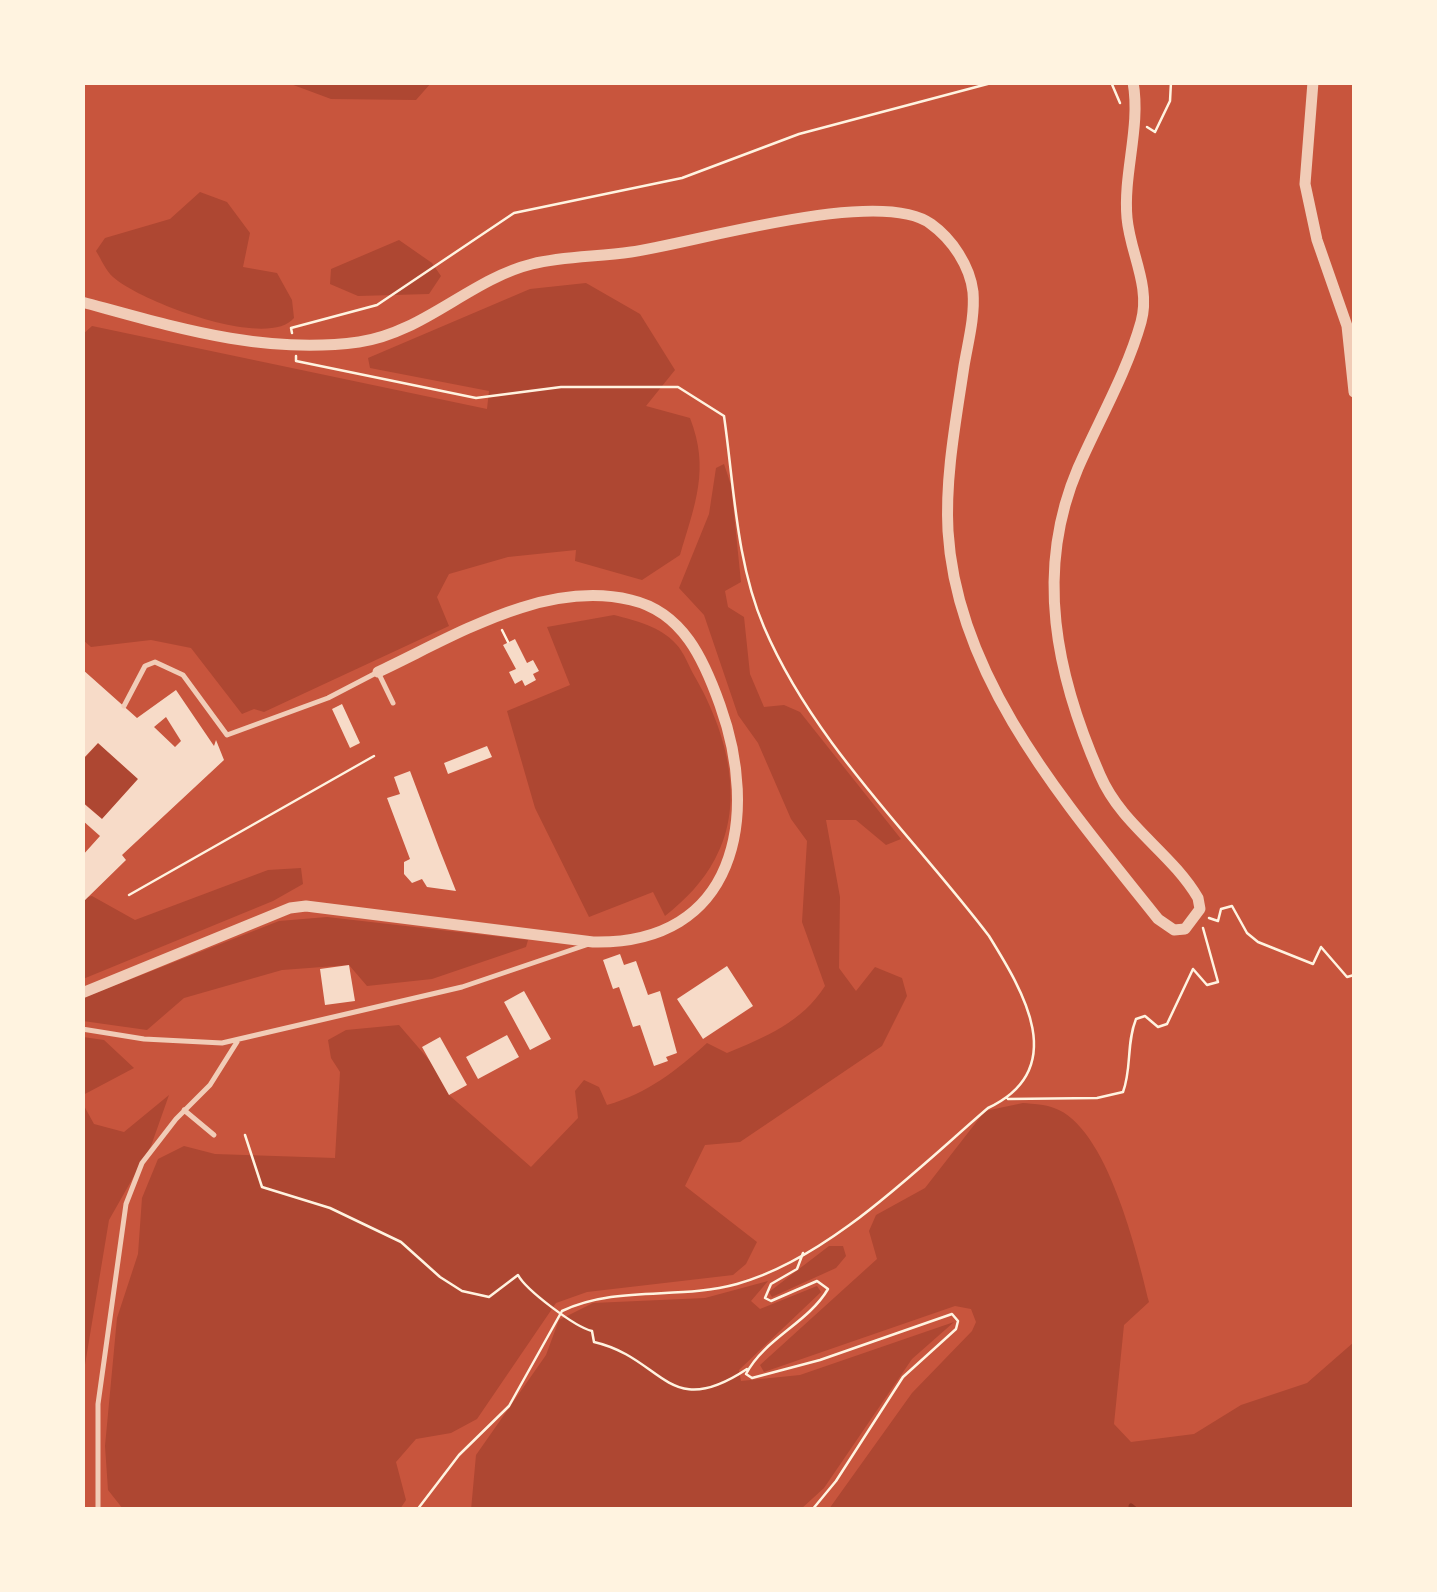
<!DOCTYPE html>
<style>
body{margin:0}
#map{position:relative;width:1437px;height:1592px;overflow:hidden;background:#c8553d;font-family:"Libre Baskerville",serif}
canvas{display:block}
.frame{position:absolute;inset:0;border:85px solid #fff3e0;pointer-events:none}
</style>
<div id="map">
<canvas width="1437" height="1592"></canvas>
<div class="frame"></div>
</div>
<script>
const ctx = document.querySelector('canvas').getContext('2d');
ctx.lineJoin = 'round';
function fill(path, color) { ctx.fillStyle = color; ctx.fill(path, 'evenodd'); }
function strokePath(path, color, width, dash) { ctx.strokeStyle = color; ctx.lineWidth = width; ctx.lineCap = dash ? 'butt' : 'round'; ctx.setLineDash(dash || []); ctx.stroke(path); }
fill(new Path2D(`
 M288 83 431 82V83L416 100 331 99Z
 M200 192 227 202 250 233 243 267 277 273 292 300 294 318C268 350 141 302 113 277 106 271 101 259 96 251L105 238 170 219Z
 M399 240 432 263 441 276 429 294 358 296 330 284 331 269Z
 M586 283 640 314 675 370 646 406 690 418C710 469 695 504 680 555L642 580 575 561 576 550 508 557 449 574 437 597 449 626 264 712 254 709 242 714 191 648 151 640 91 647 83 640 82 335 92 326 487 409 489 391 370 368 368 358 530 289Z
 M724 464 731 485 741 582 725 591 728 607 744 617 750 674 764 707 784 705 800 712 901 839 886 845 856 820H826L840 897 839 968 856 991 875 967 902 978 907 996 882 1046 740 1142 705 1145 685 1186 757 1242 746 1264 733 1275 587 1292 556 1303 477 1419 451 1433 416 1439 396 1462 406 1500 400 1509H123L108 1490 105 1446 117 1318 138 1254 142 1198 158 1159 184 1146 215 1154 335 1158 340 1072 331 1058 328 1040 346 1030 399 1025 430 1061 449 1095 531 1167 578 1118 575 1091 584 1080 599 1087 607 1105C648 1093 676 1071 707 1043L727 1053C766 1037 802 1022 825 986L802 922 807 841 791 819 758 743 738 715 704 615 679 588 709 514 716 468Z
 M614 615C636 621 660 626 676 644 684 652 689 667 695 677 725 729 747 801 715 859 702 883 686 899 665 916L653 892 589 917 535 808 507 711 570 685 547 627Z
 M98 743 138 779 102 819 83 802V760Z
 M301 868 303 884 273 901 83 979V898L92 896 135 920 268 870Z
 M327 917 528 940 526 947 432 979 367 986 349 965 282 970 184 998 147 1030 83 1021V998L279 921Z
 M83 1037 104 1040 134 1068 83 1095Z
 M169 1095 151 1146 109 1220 83 1377V1104L94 1124 124 1132Z
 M1023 1103C1033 1104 1045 1104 1054 1108 1107 1126 1137 1253 1149 1302L1124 1325 1114 1424 1131 1442 1194 1434 1241 1405 1307 1383 1354 1342V1509H829L912 1393 972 1331 976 1322 971 1309 955 1306 764 1372 760 1365 877 1259 869 1231 876 1215 925 1188 985 1111Z
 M829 1246H843L846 1256 836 1268 772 1297 769 1292Z
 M768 1281 751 1301 760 1309 817 1286 821 1292 739 1370 741 1381 800 1375 954 1322 912 1359 824 1488 801 1509 471 1510 476 1455 546 1355 559 1320 593 1303 705 1298Z`), '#ae4732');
strokePath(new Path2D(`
 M1131 1506 1136 1510`), '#8f3625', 5);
fill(new Path2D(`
 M515 639 527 663 533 660 539 671 533 674 536 680 525 686 522 680 515 684 509 672 516 669 503 645Z
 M82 669 137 718 176 690 214 746 216 740 224 760 122 855 126 860 82 903V856L100 836 82 820V802L102 819 138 779 98 743 82 760ZM166 717 181 741 175 747 154 727Z
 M342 704 360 743 350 748 332 709Z
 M487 746 492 757 448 774 444 763Z
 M410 771 439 848 456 891 427 887 422 879 412 883 404 874V862L410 859 387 798 400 794 394 777Z
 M620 954 624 965 636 961 648 995 660 991 677 1053 666 1057 668 1061 654 1066 640 1025 633 1027 619 987 613 989 603 960Z
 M349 965 355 1001 325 1005 320 969Z
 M727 966 753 1006 703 1039 677 999Z
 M524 991 551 1039 530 1050 504 1002Z
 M507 1035 519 1057 478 1079 466 1057Z
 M440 1037 467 1085 449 1095 422 1047Z`), '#f7dbc8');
strokePath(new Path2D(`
 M1111 82 1120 103
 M1147 127 1155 132 1170 101 1171 82
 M292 333 291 328 377 305 514 213 682 178 799 134 995 82
 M296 356V361L476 398 561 387H678L724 416C734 485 736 562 764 627 814 744 913 836 989 936 1023 991 1071 1069 988 1108 917 1169 828 1259 737 1284 679 1300 618 1285 562 1311L509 1406 459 1455 417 1510
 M502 630 508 642
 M129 895 374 756
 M1209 918 1218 921 1221 909 1232 906 1247 933 1258 942 1313 964 1321 947 1347 977 1354 975
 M1008 1099 1097 1098 1123 1092C1132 1068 1126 1044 1136 1019L1145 1016 1158 1027 1167 1024 1193 969 1207 985 1218 982 1203 928
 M245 1135 262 1187 330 1208 401 1242 440 1277 462 1291 489 1297 518 1275C526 1290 575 1327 592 1331L594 1342C664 1358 667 1422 747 1369
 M803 1253 797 1269 771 1284 765 1298 771 1301 817 1281 828 1289C808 1323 764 1339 746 1374L752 1378 820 1360 952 1314 958 1321 956 1329 903 1377 836 1481 812 1510`), '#fff3e0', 2.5);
strokePath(new Path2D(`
 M124 706 145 666 155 662 183 675 227 735 328 698 378 672 393 703
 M82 1029 144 1039 222 1043 462 987 586 945
 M184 1110 214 1135
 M98 1510V1404L126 1204 142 1163 176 1119 210 1085 237 1042`), '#f1ccb7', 5);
strokePath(new Path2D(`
 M1313 82 1305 184 1317 240 1347 326 1354 392
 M82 302C174 327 263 355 359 342 423 333 471 279 532 264 564 256 598 257 631 252 695 243 880 186 931 224 952 239 970 266 973 292 975 317 968 342 964 366 956 420 945 477 948 531 957 681 1069 807 1158 919L1174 930 1185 929 1200 909 1198 898C1171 852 1122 826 1100 775 1056 675 1034 571 1078 468 1099 420 1127 372 1141 322 1151 286 1130 253 1127 218 1123 173 1141 127 1133 82
 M82 993 290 908 306 906 593 942C737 945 760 816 720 705 704 660 683 612 631 600 544 579 453 637 378 672`), '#f1ccb7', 11);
</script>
